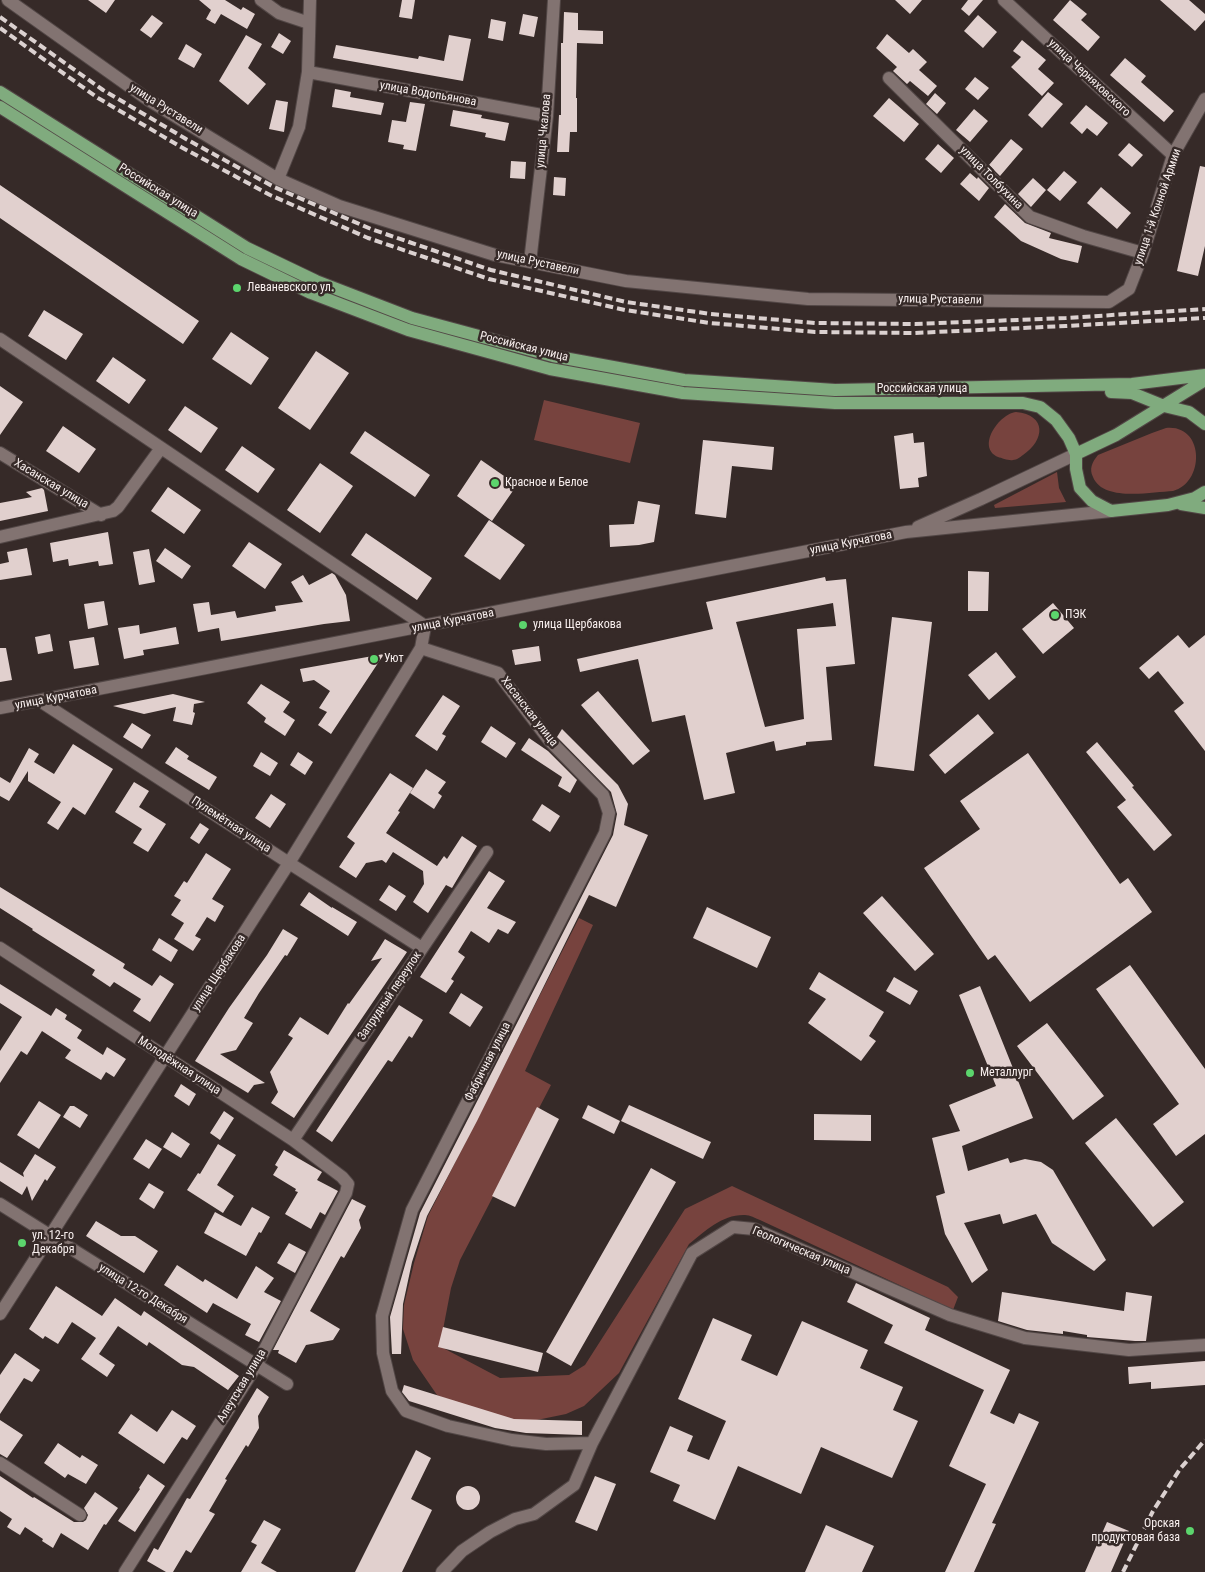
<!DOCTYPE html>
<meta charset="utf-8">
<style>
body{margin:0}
canvas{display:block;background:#362a28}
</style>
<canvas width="1205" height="1572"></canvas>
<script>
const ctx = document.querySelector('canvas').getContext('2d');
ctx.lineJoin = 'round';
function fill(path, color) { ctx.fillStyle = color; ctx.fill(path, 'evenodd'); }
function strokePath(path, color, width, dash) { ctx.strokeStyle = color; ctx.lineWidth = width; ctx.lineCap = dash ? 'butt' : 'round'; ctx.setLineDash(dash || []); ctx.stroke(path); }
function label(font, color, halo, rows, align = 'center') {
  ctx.font = font + ' "Roboto Condensed",sans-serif'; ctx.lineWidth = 5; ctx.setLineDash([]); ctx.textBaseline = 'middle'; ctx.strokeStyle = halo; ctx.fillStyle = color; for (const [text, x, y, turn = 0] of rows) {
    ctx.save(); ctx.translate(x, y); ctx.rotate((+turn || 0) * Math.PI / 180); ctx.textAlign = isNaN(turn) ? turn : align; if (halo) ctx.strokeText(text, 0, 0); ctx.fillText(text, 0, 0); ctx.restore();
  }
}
fill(new Path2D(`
 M544 400 640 423 630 463 534 440Z
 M1016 412C1047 415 1045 440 1023 455 1020 457 1017 460 1013 460 1009 461 1002 458 998 457 976 447 999 414 1016 412Z
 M1166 428C1205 424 1205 483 1173 491 1151 492 1103 502 1093 477 1089 469 1092 462 1098 455L1152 433Z
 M1057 472 1059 488 1066 502 995 508 994 505Z
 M579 918 593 925 525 1071 551 1085 460 1260 451 1288 441 1340 445 1349 500 1378 569 1375 585 1365 685 1209 732 1186 948 1287 958 1297 953 1310 760 1220C755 1218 750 1215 745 1215 723 1214 705 1231 689 1244L619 1373 584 1406 566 1414 527 1422 484 1417 437 1395 413 1360 403 1329 404 1305 414 1263 428 1216Z`), '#77433e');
fill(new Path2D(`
 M88 0H115L106 13Z
 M199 0H225L241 10 243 7 255 14 247 29 221 14 215 24 206 19 211 10Z
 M402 0H415L412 19 399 17Z
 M895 0H922L910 14Z
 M968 0H983L969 16 961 9Z
 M1070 0 1087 14 1081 20 1100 37 1088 51 1053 20Z
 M1160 0H1189L1205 14V20L1195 31Z
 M564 12 578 13V30L603 31V44L577 43 576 98H577V132H570L569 152H557L559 115H561V43H563Z
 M523 14 538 17 534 37 519 34Z
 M152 15 163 23 151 38 140 30Z
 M978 15 997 32 983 48 964 31Z
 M491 19 506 22 503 41 488 38Z
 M279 33 291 41 283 54 271 47Z
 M887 34 909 53 913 49 927 62 919 70 937 86 928 96 910 81 907 84 893 71 897 67 876 48Z
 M246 35 262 44 248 68 266 84 248 105 219 81Z
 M449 35 471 39 463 81 333 58 336 45 418 59 419 56 444 61Z
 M1022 40 1046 60 1038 69 1054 83 1042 96 1011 67 1021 57 1013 51Z
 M186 44 202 54 194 68 178 59Z
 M1125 58 1146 76 1141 82 1174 111 1164 122 1110 75Z
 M975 77 989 88 978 100 965 89Z
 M335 89 351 92 350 97 384 103 381 115 332 107Z
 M1048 92 1063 104 1042 128 1028 115Z
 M935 93 946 103 937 114 926 104Z
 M889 98 919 124 904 142 873 116Z
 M276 100 288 102 284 132 269 129Z
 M410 102 425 104 416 151 403 149 404 145 388 142 392 120 406 122Z
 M1086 105 1108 123 1097 136 1087 128 1082 134 1070 123Z
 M974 109 988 121 970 142 956 130Z
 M453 110 482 115 481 118 509 123 505 141 485 137 486 133 450 126Z
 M1011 139 1023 149 1000 176 989 165Z
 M1129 143 1143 155 1132 167 1118 155Z
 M938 144 954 158 941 173 925 159Z
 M511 161 526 162 525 179 510 178Z
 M1200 166 1205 167V246L1198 276 1177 271Z
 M1064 171 1077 182 1060 201 1047 190Z
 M970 173 977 179 978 177 989 188 979 201 960 184Z
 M554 177 566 178 565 196 553 195Z
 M1033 178 1046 190 1031 207 1018 194Z
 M0 185 199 321 183 344 0 218Z
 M1101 187 1131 213 1117 229 1087 203Z
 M1005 204 1025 223 1051 233 1049 238 1082 246 1078 263 1061 259 1021 241 994 217Z
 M44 310 83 334 66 360 28 336Z
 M231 332 269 358 251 385 212 359Z
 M316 351 349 373 310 430 278 408Z
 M113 357 146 380 129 404 96 381Z
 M0 386 23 402 0 435Z
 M185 406 218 428 201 453 168 430Z
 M63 426 96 449 79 473 46 451Z
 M365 431 430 475 415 497 350 453Z
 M913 433 914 443 924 442 927 476 918 478 919 487 900 489 894 436Z
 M703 440 774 447 772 470 732 466 726 518 695 514Z
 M242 446 275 469 258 493 225 470Z
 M481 460 517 485 492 521 457 496Z
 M320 463 353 486 320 533 287 510Z
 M168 487 201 510 184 534 151 511Z
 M42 488 44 490 48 511 0 521V503L32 497 26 492Z
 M638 501 660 505 654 542 639 545 610 547 609 525 634 524Z
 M489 520 525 545 500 580 464 556Z
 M108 532 113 564 99 566 98 561 69 566 68 559 53 562 50 543Z
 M366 533 432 578 417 600 351 555Z
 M249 542 282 564 265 589 232 566Z
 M27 548 32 575 0 580V564L9 562 7 552Z
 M165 548 191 566 182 579 156 561Z
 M149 549 155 582 139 585 133 552Z
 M968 571 989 572 988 611H968Z
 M332 573 335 575 346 595 350 621 324 624 221 641 219 628 198 632 193 604 209 602 211 615 235 611 237 618 276 611 275 606 303 602 291 582 303 575 309 585Z
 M825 577 826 581 846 579 855 664 826 667 832 740 806 742V745L776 751 774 741 726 753 735 793 704 800 685 715 652 722 638 659 580 672 577 659 713 629 706 602ZM833 603 836 626 797 629 804 719 765 727 736 622Z
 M104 601 108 625 88 629 84 604Z
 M1053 603 1074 628 1043 654 1022 629Z
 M892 617 932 622 914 771 874 766Z
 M139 625 140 634 176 627 179 644 143 650 144 655 124 659 118 628Z
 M50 634 53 651 38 654 35 637Z
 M1178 635 1189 648 1205 635V751L1174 711 1184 703 1158 671 1149 679 1139 668Z
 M94 637 99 665 74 669 69 641Z
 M539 646 541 661 515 665 512 650Z
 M0 648H6L12 680 0 682Z
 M996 652 1016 677 989 700 968 675Z
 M384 654 331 734 318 725 327 712 319 708 330 691 314 680 303 682 300 669Z
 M261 684 290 702 283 712 295 720 285 736 264 722 266 718 247 703Z
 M598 691 650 751 633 765 581 705Z
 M173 694 205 702 194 704 193 712 195 713 192 725 173 721 176 707 144 714 113 706Z
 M443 695 460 706 442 734 446 736 437 751 415 736Z
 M978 714 994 733 945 774 929 755Z
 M132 723 151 735 142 749 123 737Z
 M491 726 516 743 506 758 481 742Z
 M562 729 618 785 628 804 624 825 648 835 616 907 589 895 477 1121 427 1216 412 1262 403 1304 401 1354H392L390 1317 420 1213 613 835 617 814 611 792 557 737Z
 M529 738 548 751 577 780 570 793 558 786 562 777 521 750Z
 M1097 742 1134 786 1132 787 1172 835 1154 851 1117 807 1126 800 1086 752Z
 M73 744 113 769 85 815 73 807 58 830 47 823 61 802 28 781V771L9 801 0 796V777L10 783 29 748 39 754 34 762 54 774Z
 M176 747 189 756 187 759 217 777 209 790 165 763Z
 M261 752 278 763 270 776 253 766Z
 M298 752 313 762 305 775 290 765Z
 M1028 753 1120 884 1128 878 1152 912 1030 1002 995 955 988 960 924 868 980 829 960 801Z
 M426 769 446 782 438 793 442 796 434 809 410 793Z
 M390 773 413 788 398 811 400 812 386 833 437 866 444 856 447 859 462 836 477 846 452 888 446 885 428 913 413 902 424 884 423 871 393 852 386 863 382 860 366 863 356 878 339 867 355 843 347 837Z
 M134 782 149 791 139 807 166 824 148 852 133 843 142 829 115 812Z
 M271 794 286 804 270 828 255 818Z
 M542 804 560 816 550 832 532 820Z
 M200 823 209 829 199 844 190 838Z
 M206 853 231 869 212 899 224 906 215 922 207 917 195 936 201 939 193 951 174 939 184 923 171 915 181 900 174 896 184 881 187 883Z
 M489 871 505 881 487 908 516 922 508 934 498 929 489 943 471 931 458 952 465 957 451 979 454 981 446 993 420 977Z
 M389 885 406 896 396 911 379 900Z
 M0 887 125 964 123 968 152 986 160 975 174 984 150 1022 133 1011 141 999 114 982 110 987 92 975 95 970 32 930 33 929 0 908Z
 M309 892 332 908V907L357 922 348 936 300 905Z
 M882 896 934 954 915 971 863 913Z
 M707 907 771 937 757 968 693 938Z
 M283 929 298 938 287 956 285 955 259 993 244 1018 253 1023 236 1050 220 1054 265 1083 254 1085 248 1093 195 1061 229 1008 267 955Z
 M159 938 178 950 171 962 152 950Z
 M385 939 407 952 294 1118 271 1103 278 1092 270 1072 293 1038 288 1035 300 1017 328 1035 348 1003 349 1004 382 958 371 961Z
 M1130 965 1205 1069V1134L1176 1156 1153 1124 1179 1104 1096 989Z
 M819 972 884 1012 869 1036 876 1041 861 1061 808 1023 826 999 809 989Z
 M894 977 918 991 910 1005 886 991Z
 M0 984 51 1016 56 1008 67 1015 65 1019 82 1030 77 1038 103 1055 107 1047 126 1059 114 1077 106 1072 101 1080 65 1058 71 1050 42 1031 27 1055 21 1051 0 1083V1051L22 1017 0 1003Z
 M980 986 1033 1118 962 1146 968 1171 1008 1158 1010 1163 1025 1159 1041 1162 1053 1170 1106 1260 1094 1271 1052 1243 1036 1214 1003 1224 1000 1214 964 1223 988 1270 972 1283 945 1234 936 1196 945 1193 932 1138 960 1131 949 1105 996 1086 959 995Z
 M461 993 483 1007 470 1027 449 1013Z
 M399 1005 423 1020 412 1038 409 1036 392 1062 388 1060 332 1142 316 1131Z
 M1047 1023 1104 1096 1073 1120 1017 1046Z
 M181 1084 196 1094 189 1106 174 1096Z
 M39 1101 61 1115 39 1149 17 1135Z
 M588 1105 620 1121 614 1134 582 1118Z
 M629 1105 711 1142 703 1159 621 1121Z
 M70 1106H74L88 1115 80 1128 63 1117Z
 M537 1107 559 1119 515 1207 492 1196Z
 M224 1111 234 1118 220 1140 210 1133Z
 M814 1114 871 1115V1141L814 1140Z
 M1116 1118 1184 1202 1153 1227 1085 1143Z
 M172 1132 190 1144 181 1158 163 1147Z
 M146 1139 162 1149 149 1169 133 1159Z
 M218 1144 236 1155 217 1185 234 1196 223 1213 187 1190 198 1173 200 1174Z
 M284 1150 322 1172 317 1180 338 1191 325 1215 320 1212 311 1229 285 1214 298 1192 295 1191 296 1189 273 1175 278 1167 275 1165Z
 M35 1154 56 1167 47 1181 45 1179 32 1201 27 1186 22 1195 0 1181V1162L24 1177 23 1173Z
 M651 1168 676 1182 571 1366 546 1352Z
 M149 1183 164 1192 154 1209 139 1199Z
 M352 1199 366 1206 359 1220 361 1228 344 1258 341 1256 310 1311 340 1329 333 1340 306 1345 296 1363 278 1353 279 1350H273Z
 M252 1207 270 1217 261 1233 259 1232 246 1256 204 1233 215 1212 241 1226Z
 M96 1221 121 1236H135L158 1251 144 1273 86 1236Z
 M289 1243 306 1252 295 1273 277 1263Z
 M177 1265 203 1282 205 1279 237 1299 256 1266 274 1278 264 1292 281 1301 259 1342 245 1335 251 1324 213 1303 207 1313 164 1285Z
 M856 1283 930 1318 925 1330 1010 1370 990 1413 1014 1424 1019 1413 1039 1422 992 1523 996 1524 974 1572H945L986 1484 949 1466 984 1390 884 1343 893 1325 847 1302Z
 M56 1286 102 1316 115 1298 141 1316 144 1311 239 1376 228 1390 194 1367 182 1365 149 1342 147 1346 118 1326 99 1354 115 1365 107 1377 81 1359 96 1338 72 1322 58 1344 45 1336 43 1339 29 1329Z
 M1002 1292 1124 1311 1126 1292 1152 1296 1146 1341H1135L1087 1337V1335L1063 1331V1334L1027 1330 998 1321Z
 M713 1318 752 1335 741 1360 777 1376 802 1321 868 1350 860 1368 903 1387 893 1410 918 1421 892 1478 821 1447 801 1494 738 1466 715 1520 673 1501 680 1485 650 1472 670 1426 693 1436 687 1451 709 1460 726 1421 678 1399Z
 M443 1327 543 1353 538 1372 438 1347Z
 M15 1353 40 1370 32 1382 24 1378 0 1414V1375Z
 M1205 1361V1385L1151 1389V1382L1129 1384 1128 1367Z
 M404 1385 514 1419 582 1421V1435L526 1433 495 1428 409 1401 402 1392Z
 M257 1388 269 1397 258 1416 259 1428 248 1447 246 1445 225 1479 227 1480 209 1511 215 1514 191 1553 186 1550 173 1572H166L147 1561 154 1548 158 1550 187 1498 190 1499Z
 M172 1410 196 1426 187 1440 182 1437 164 1464 118 1433 131 1414 157 1432Z
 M0 1420 23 1435 7 1458 0 1454Z
 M58 1443 80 1458 82 1455 98 1465 86 1484 68 1474 65 1478 44 1463Z
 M416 1450 431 1458 411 1499 432 1510 402 1572H355Z
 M148 1474 165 1486 135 1532 118 1521 140 1489 139 1488Z
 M0 1476 33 1498 34 1497 74 1522H83L86 1520 88 1515 84 1508 95 1492 118 1508 106 1525 104 1524 88 1550 61 1533 53 1548 42 1541 43 1539 25 1527 20 1535 7 1527 12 1519 0 1511Z
 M595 1476 616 1484 597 1531 575 1522Z
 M456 1498a12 12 0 1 1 24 0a12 12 0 1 1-24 0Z
 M264 1520 281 1529 261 1563 277 1572H241L257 1545 251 1542Z
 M1107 1522 1129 1531 1111 1572H1085Z
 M826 1525 874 1546 862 1572H805Z`), '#e1d0ce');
const minor = new Path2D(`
 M8 0 150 101 278 179 339 206 495 255 626 281 808 299 1109 302 1129 289 1143 253 1173 155 1205 99
 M261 0 279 13 309 23
 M1004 0 1173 155
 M308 72 547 116
 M889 78 1030 217 1083 236 1143 253
 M278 179 299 127 308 72 310 0
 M530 262 547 116 554 0
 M0 339 425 626
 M0 453 101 515
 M918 527 981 499 1076 454
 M0 537 113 511 118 507 161 448
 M421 648 498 673 549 740 603 795 609 813 605 833 412 1210 382 1316 383 1353 392 1391 406 1411 448 1426 512 1440 546 1444 592 1443
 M40 701 289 863 422 948
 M0 708 906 532 1111 511
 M0 948 293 1140 342 1177 348 1184 346 1193 256 1366 125 1572
 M293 1140 487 852
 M0 1204 287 1384
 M0 1314 289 863 421 648 425 626
 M0 1463 80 1515
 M442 1572 462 1551 490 1532 515 1519 534 1514 574 1485 592 1443 692 1253 733 1227 754 1229 950 1315 1025 1338 1129 1350 1205 1345`);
const major = new Path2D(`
 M0 92 247 248 316 281 412 318 553 356 684 380 835 390 1132 384 1205 375
 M0 107 241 259 311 293 408 330 550 369 683 393 835 403H1023L1040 407 1056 420 1069 438 1076 454V469L1080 488 1092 501 1111 511 1168 505 1195 498 1205 492
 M1111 392 1132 393 1164 406 1189 412 1205 424
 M1076 454 1116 435 1205 380
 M1181 504 1205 508`);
strokePath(minor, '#524746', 14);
strokePath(major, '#524746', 14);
strokePath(minor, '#827371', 12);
strokePath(major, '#80ab7e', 12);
strokePath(new Path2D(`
 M0 17 103 90 186 139 274 187 371 229 491 270 626 302 711 314 815 323 915 324 1066 318 1205 309
 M0 28 98 98 181 147 270 195 368 238 489 279 625 310 710 323 815 332 915 333 1066 326 1205 318
 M1123 1572 1153 1511 1180 1469 1205 1440`), '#dbd1d0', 4, [8, 4]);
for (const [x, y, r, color] of [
 [237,288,5,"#5cd56d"],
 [495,483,5,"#5cd56d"],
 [1055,615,5,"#5cd56d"],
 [523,625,5,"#5cd56d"],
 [374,659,5,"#5cd56d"],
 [970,1073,5,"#5cd56d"],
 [22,1243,5,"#5cd56d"],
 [1190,1531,5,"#5cd56d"]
]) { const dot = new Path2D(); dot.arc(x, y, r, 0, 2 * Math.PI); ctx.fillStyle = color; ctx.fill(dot); strokePath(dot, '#362a28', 2); }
label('12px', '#f8efee', '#362a28', [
 ["улица Черняховского",1089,78,43],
 ["улица Водопьянова",428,94,10],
 ["улица Руставели",166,109,32],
 ["улица Чкалова",544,131,-85],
 ["улица Толбухина",991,178,45],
 ["Российская улица",158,191,32],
 ["улица 1-й Конной Армии",1158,207,-71],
 ["улица Руставели",538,263,12],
 ["улица Руставели",940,300,1],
 ["Российская улица",524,347,14],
 ["Российская улица",922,389],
 ["Хасанская улица",51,484,31],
 ["улица Курчатова",851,543,-11],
 ["улица Курчатова",453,621,-11],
 ["улица Курчатова",56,698,-11],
 ["Хасанская улица",529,712,52],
 ["Пулемётная улица",231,825,33],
 ["улица Щербакова",219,973,-57],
 ["Запрудный переулок",390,996,-56],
 ["Фабричная улица",488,1062,-63],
 ["Молодёжная улица",179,1066,33],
 ["Геологическая улица",801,1251,23],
 ["улица 12-го Декабря",143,1294,32],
 ["Алеутская улица",242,1386,-59]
]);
label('12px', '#f8efee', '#362a28', [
 ["Леваневского ул.",247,288],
 ["Красное и Белое",505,483],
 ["ПЭК",1065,615],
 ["улица Щербакова",533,625],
 ["Уют",384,659],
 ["Металлург",980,1073],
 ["ул. 12-го",32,1236],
 ["Декабря",32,1250],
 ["Орская",1180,1524,"right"],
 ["продуктовая база",1180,1538,"right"]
], 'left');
</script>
